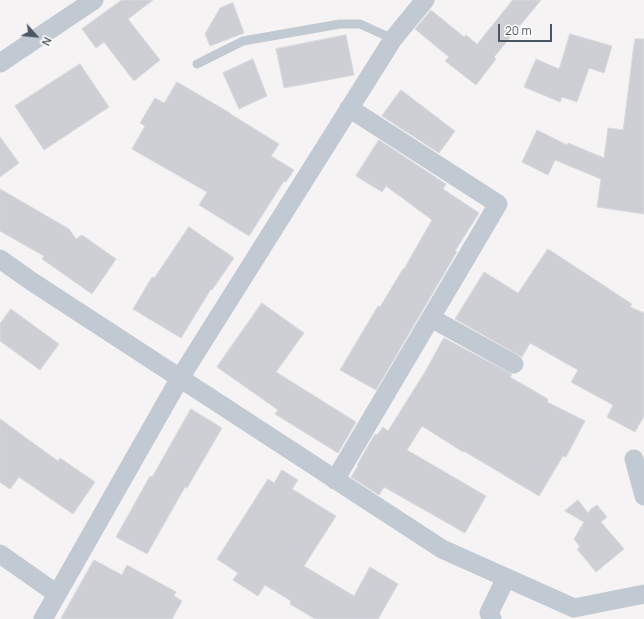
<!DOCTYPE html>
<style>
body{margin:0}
#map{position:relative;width:644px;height:619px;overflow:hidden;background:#f5f3f3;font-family:Manrope,sans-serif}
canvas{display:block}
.north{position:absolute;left:16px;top:16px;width:40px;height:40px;-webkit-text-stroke:3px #fff;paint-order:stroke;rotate:117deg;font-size:11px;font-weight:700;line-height:16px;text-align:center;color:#4a5661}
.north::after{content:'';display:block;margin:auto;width:14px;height:18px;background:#4a5661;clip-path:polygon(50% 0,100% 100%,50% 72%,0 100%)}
.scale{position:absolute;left:498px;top:24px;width:54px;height:18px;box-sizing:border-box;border:2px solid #4a5661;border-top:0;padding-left:5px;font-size:12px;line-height:14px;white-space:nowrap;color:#4a5661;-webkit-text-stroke:3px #fff;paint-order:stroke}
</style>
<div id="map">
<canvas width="644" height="619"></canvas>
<div class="north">N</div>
<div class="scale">20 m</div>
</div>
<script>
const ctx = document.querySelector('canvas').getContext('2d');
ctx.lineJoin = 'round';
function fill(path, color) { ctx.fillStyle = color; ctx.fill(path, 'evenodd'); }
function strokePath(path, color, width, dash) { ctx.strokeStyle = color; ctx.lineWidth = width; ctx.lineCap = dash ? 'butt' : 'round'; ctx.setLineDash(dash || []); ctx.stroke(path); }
const building = new Path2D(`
 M122 0H153L128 19 160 60 134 81 104 42 96 48 82 29Z
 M513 0H541L494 57 496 59 476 85 445 61 449 57 415 29 431 10 464 37 466 35 477 44Z
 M233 3 244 33 210 46 205 34 220 8Z
 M570 34 612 46 604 73 589 68 577 102 562 97 560 102 524 87 536 59 559 69Z
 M346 35 354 75 284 88 276 49Z
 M635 39H644V214L597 207 601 179 555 160 548 175 522 162 537 130 567 145 568 143 604 158 608 128 623 130Z
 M253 59 267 96 239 109 223 73Z
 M80 64 109 107 44 150 15 106Z
 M177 82 230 113H229L279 144 271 156 294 170 286 182 284 181 249 236 199 205 207 192 132 149 145 126 140 123 155 98 164 103Z
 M401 90 455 131 439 153 382 116Z
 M0 137 19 163 0 177Z
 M379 140 446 184 443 189 479 213 455 251 457 252 455 255 376 390 340 370 378 306 380 307 403 269H404L432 220 386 186 382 192 356 176Z
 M0 189 69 229 76 239 82 235 116 259 92 294 42 259 44 256 0 231Z
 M189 227 234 258 212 290 211 289 181 338 133 309 152 277 154 278Z
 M548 249 632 304 630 307 644 313V416L635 432 607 417 613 405 571 382 578 370 530 343 522 357 455 319 484 272 518 293Z
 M262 303 304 333 276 372 356 422 338 453 275 414 278 410 217 367Z
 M11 309 59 344 40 370 0 341V324Z
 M444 338 512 374 510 377 548 399 547 402 585 421 566 457 563 456 539 496 464 451 463 452 422 426 407 450 486 496 465 533 384 487 379 495 351 477 358 466 357 465 375 434 377 435 383 427 388 431 425 372Z
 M191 409 222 428 187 488 185 487 147 554 116 537 150 476 152 477Z
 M0 419 58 461 60 458 95 482 73 514 19 477 10 489 0 482Z
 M282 470 298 480 292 489 336 516 304 566 354 596 370 567 398 584 378 619H315L290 604 291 601 265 585 258 596 233 580 238 573 217 559 268 479 274 483Z
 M578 500 588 513 591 509 597 505 607 517 601 522 624 549 596 572 577 549 580 547 574 539 584 522 565 511Z
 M94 560 122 575 127 565 176 592 174 596 182 601 172 619H61Z`);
fill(building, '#cdcfd5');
strokePath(building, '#d7d9de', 1);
strokePath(new Path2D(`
 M197 64 243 41 340 24H360L393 39`), '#c1cad2', 9);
strokePath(new Path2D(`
 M0 63 94 0
 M0 259 31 281 442 549 574 608 644 594
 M431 318 514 364
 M634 459 644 496
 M335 480 498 204 349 108
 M0 554 57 594
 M43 619 180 378 393 39 425 0
 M492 619 489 613 506 578`), '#c1cad2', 19);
</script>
